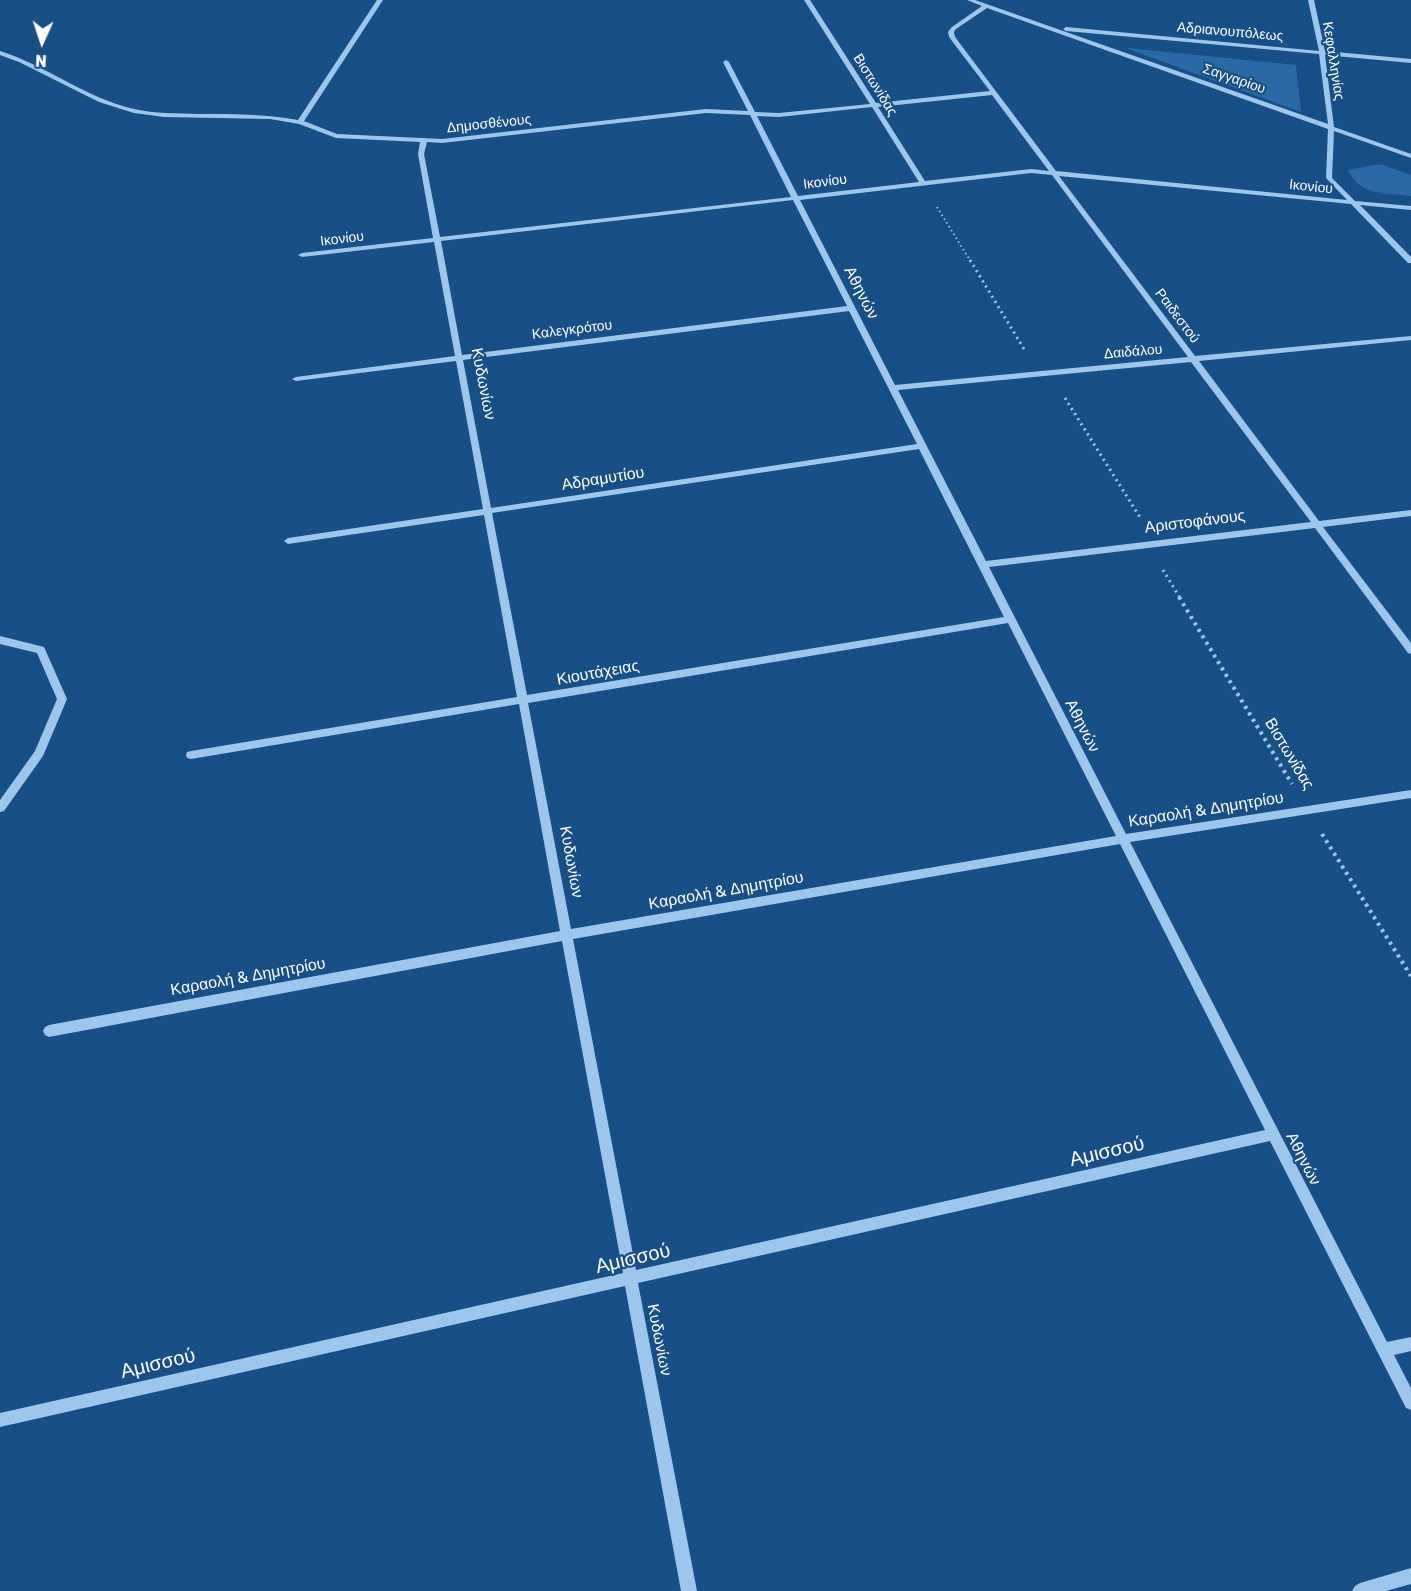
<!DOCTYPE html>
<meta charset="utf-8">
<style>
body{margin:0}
#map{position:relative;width:1411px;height:1591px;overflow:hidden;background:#184f86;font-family:Rubik,sans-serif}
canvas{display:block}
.north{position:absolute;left:12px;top:12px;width:60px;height:60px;-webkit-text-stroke:4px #184f86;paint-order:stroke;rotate:183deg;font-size:16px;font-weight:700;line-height:24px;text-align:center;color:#fff}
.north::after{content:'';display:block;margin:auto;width:21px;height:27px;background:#fff;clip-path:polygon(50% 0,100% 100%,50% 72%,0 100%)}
</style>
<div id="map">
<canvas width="1411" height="1591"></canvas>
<div class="north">N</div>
</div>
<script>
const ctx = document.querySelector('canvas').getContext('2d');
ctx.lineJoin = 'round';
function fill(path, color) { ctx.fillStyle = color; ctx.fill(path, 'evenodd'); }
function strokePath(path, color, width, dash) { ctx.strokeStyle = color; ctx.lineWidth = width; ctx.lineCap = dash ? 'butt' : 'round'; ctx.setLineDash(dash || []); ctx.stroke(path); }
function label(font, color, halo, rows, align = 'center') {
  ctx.font = font + ' Rubik,sans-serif'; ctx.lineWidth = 4.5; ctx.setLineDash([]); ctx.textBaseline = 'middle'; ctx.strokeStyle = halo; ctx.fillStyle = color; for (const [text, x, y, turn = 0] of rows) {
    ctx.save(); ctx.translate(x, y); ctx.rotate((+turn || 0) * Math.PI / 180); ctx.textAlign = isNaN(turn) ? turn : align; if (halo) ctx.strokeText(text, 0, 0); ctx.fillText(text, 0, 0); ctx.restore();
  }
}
fill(new Path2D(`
 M1128 48 1296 65 1301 112 1128 49Z
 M1380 164 1411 175V196C1386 193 1360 196 1348 170Z`), '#2a69a5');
strokePath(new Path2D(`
 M937 207 971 262`), '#9ec6ed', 2, [1.5, 3]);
strokePath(new Path2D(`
 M970 260 1024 349
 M1065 398 1141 519
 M1163 570 1180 598`), '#9ec6ed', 3, [2, 4]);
strokePath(new Path2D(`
 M1179 597 1292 784
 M1322 834 1411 976`), '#9ec6ed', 4, [3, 4.5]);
fill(new Path2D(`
 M377 0H383L304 121 337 134 442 139 706 109 748 111 723 62 726 60 729 62 755 112 779 113 870 104 804 0H810L876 103 990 91 949 37 948 32 952 27 982 6 967 0H975L1328 124 1319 54 1066 31 1063 29 1066 27 1319 51 1308 0H1314L1325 51 1411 59V63L1325 55 1334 127 1411 154V158L1334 131 1332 178 1355 201 1411 206V210L1360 205 1411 257V263H1408L1351 204 1059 176 1195 356 1411 336V340L1199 361 1319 521 1411 510V516L1323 527 1411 643V654L1408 653 1315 528 989 567 1126 834 1411 790V798L1130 842 1387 1342 1411 1337V1351L1394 1355 1411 1388V1410L1406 1408 1270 1141 638 1283 697 1591H681L625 1286 0 1427V1413L623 1273 562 941 49 1037 45 1035 43 1031 45 1027 49 1025 560 931 519 704 191 759 187 758 186 755 187 752 191 751 517 697 484 515 288 544 284 541 288 538 483 509 456 361 296 381 292 379 296 377 455 356 434 242 302 257 298 255 302 253 433 238 418 154 420 142 336 138 299 124 270 119 164 117 134 113 99 102 19 62 0 55V51C47 66 86 98 134 109 155 114 177 113 198 114 232 114 265 114 298 120ZM987 8 1328 129 1326 178 1347 200 1056 171 955 37 954 32 956 29ZM992 95 1049 171 1031 169 925 181 878 107ZM872 107 919 182 798 196 757 116 779 117ZM706 113 750 115 791 197 440 237 424 154 427 142 442 143ZM1031 173 1052 175 1188 357 895 385 800 200ZM793 200 847 306 462 355 441 241ZM849 311 917 444 491 508 463 360ZM1191 362 1311 522 986 561 898 390ZM919 449 1004 617 527 695 492 513ZM1008 623 1116 836 571 929 528 703ZM1120 844 1265 1130 636 1270 573 939Z
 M0 636 44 647 67 699 43 756 4 811 0 812V800L35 751 57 699 37 653 0 644Z
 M1411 1568V1584L1386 1591H1352L1355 1586 1360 1583Z`), '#9ec6ed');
label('14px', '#fff', '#184f86', [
 ["Αδριανουπόλεως",1230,32,5],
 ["Κεφαλληνίας",1333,61,81],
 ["Σαγγαρίου",1234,79,19],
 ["Βιστωνίδας",875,85,58],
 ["Δημοσθένους",489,124,-6],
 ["Ικονίου",825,182,-7],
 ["Ικονίου",1311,187,6],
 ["Ικονίου",342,239,-7],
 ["Ραιδεστού",1177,316,53],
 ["Καλεγκρότου",572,330,-7],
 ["Δαιδάλου",1133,352,-5]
]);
label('16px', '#fff', '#184f86', [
 ["Αθηνών",861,293,63],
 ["Κυδωνίων",483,384,79],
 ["Αδραμυτίου",603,479,-9],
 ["Αριστοφάνους",1195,522,-7],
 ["Κιουτάχειας",598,673,-10],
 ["Αθηνών",1082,726,63],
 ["Βιστωνίδας",1289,754,59],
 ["Καραολή & Δημητρίου",1206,810,-9],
 ["Κυδωνίων",571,862,80],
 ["Καραολή & Δημητρίου",726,891,-10],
 ["Καραολή & Δημητρίου",248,977,-10],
 ["Αθηνών",1303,1159,63],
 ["Κυδωνίων",659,1340,79]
]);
label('20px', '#fff', '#184f86', [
 ["Αμισσού",1107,1152,-13],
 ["Αμισσού",633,1259,-13],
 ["Αμισσού",158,1364,-13]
]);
</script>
